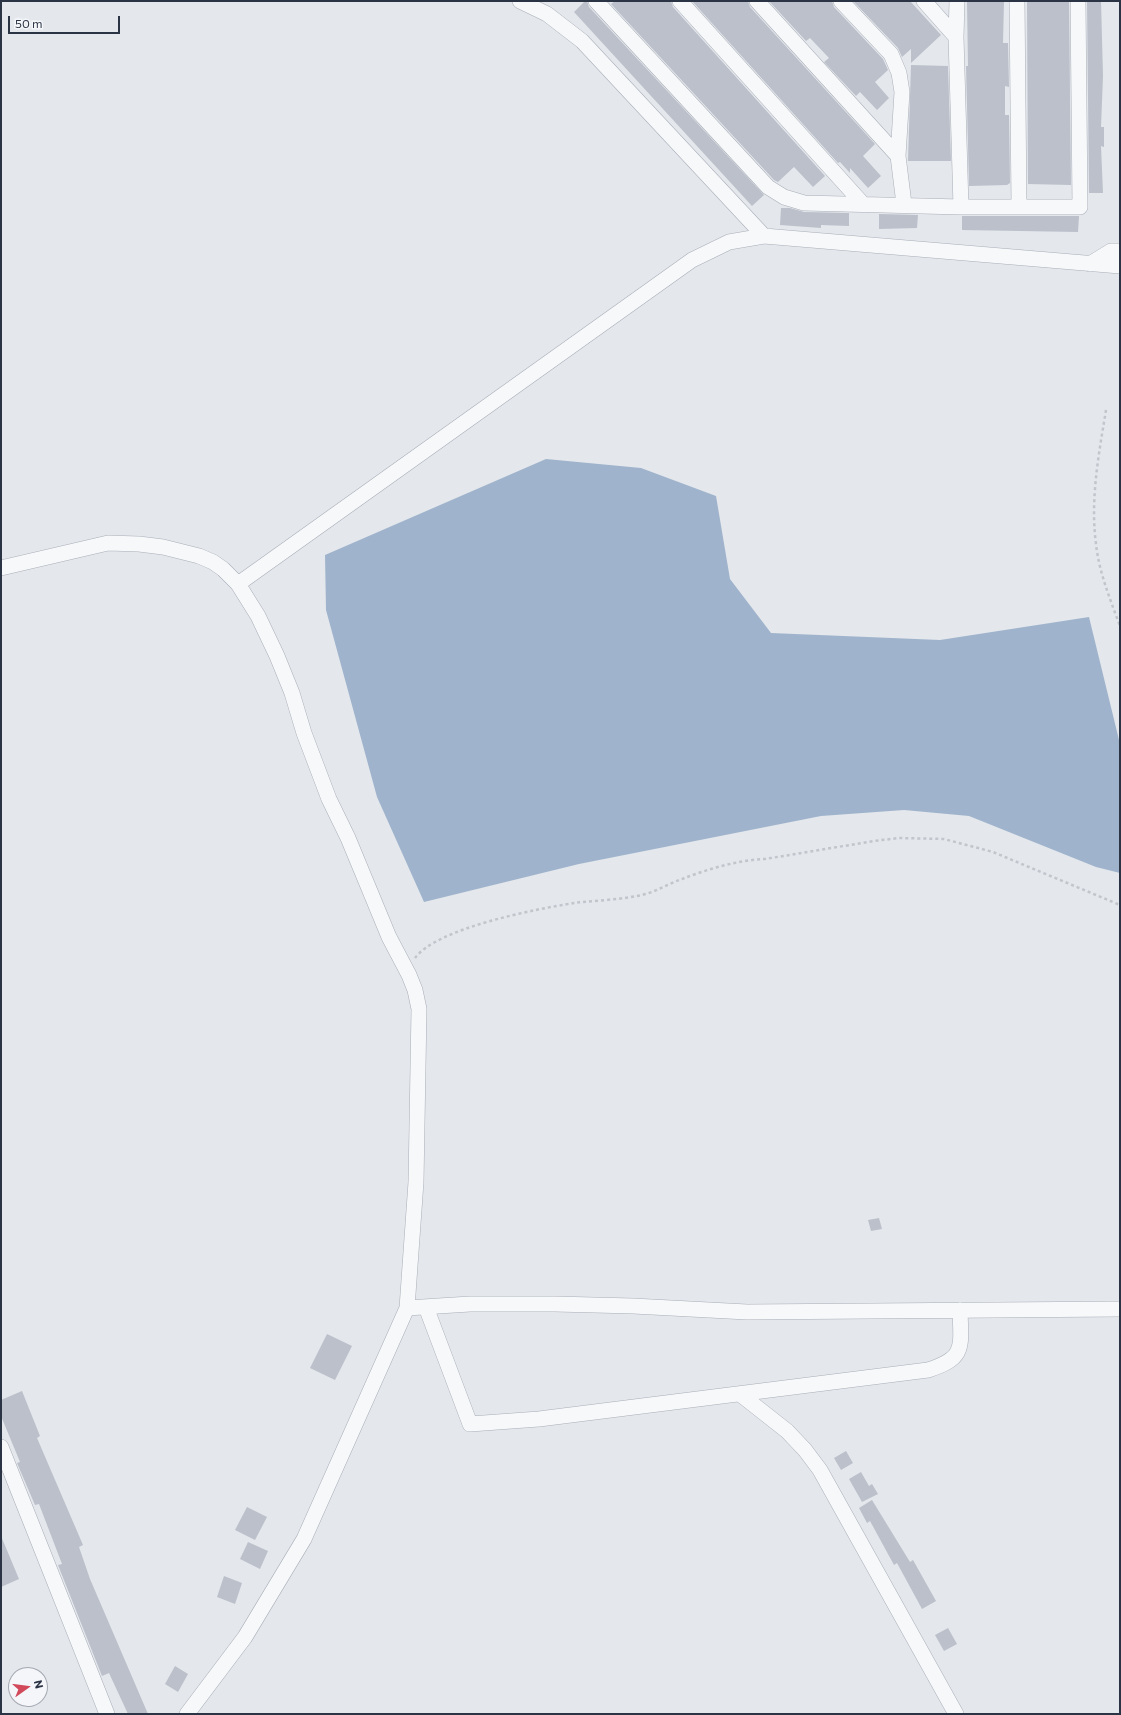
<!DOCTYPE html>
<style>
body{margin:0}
#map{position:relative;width:1121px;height:1715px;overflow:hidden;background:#e4e7ec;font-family:Commissioner,sans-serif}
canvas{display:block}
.frame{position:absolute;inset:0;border:2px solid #2b3445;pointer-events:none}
.north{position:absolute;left:8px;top:1667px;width:40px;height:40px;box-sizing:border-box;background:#f4f6f9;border:1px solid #a4a8b1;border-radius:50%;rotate:76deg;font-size:11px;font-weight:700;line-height:16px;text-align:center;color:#2b3445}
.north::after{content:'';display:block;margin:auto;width:14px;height:18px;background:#d1495b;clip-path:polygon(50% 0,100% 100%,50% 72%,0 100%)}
.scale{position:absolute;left:8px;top:16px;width:112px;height:18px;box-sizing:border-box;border:2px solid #2b3445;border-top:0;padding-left:5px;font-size:12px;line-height:14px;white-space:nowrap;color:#2b3445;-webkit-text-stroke:3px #f4f6f9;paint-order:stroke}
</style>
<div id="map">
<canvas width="1121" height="1715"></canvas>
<div class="frame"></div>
<div class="north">N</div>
<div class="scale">50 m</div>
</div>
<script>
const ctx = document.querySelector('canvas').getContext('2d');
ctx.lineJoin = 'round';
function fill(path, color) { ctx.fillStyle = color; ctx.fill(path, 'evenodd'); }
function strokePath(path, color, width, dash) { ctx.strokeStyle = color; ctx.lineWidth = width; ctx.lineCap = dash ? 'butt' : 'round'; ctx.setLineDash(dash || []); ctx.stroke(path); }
fill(new Path2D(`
 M546 459 641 468 716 496 730 579 771 633 940 640 1089 617 1120 744V873L1096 867 969 816 904 810 821 816 579 864 424 902 377 797 326 610 325 555Z`), '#9fb4cc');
fill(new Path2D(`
 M585 1H587L589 7 764 195 752 206 574 12Z
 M615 1H671L673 7 825 176 813 187 794 167 778 182 774 180 611 4Z
 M692 1H748L750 7 875 144 863 156 881 176 868 188 850 168V173L840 162 838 163Z
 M769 1H832L834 7 883 59 888 70 875 82 889 98 877 110 860 92 856 96 824 62 829 58 810 38 806 41Z
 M853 1H910L941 35 911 63V49L902 57 898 48Z
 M967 1H1004L1003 43H1008L1009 87 1005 86V115H1009L1010 183 1007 185 969 186 966 66H968Z
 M1027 1H1069L1071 185 1028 184Z
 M1087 1H1101L1103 76 1101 127H1104V147L1101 146 1103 193H1089Z
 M911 65 948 66 951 161H908Z
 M781 208H790L804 212 849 213V226L821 225V228L780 225Z
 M879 214 918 215 917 228 879 229Z
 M962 216H1079L1078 232 962 230Z
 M879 1218 882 1229 871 1231 868 1220Z
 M327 1334 352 1346 335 1380 310 1368Z
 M22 1391 40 1436 37 1438 83 1545 79 1547 90 1579 148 1714H128L109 1673 102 1676 58 1565 62 1564 39 1504 35 1505 17 1463 20 1462 1 1416V1400Z
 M846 1451 853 1463 841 1470 834 1458Z
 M861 1472 869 1486 872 1484 878 1494 862 1502 849 1479Z
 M872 1500 910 1562 913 1560 936 1601 922 1609 897 1563 894 1565 870 1521 867 1523 859 1508Z
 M247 1507 267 1517 255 1540 235 1530Z
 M1 1536 19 1579 1 1587Z
 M248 1542 268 1551 260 1569 240 1559Z
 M224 1576 242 1583 235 1604 217 1597Z
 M948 1628 957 1644 944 1651 935 1635Z
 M175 1666 188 1674 178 1692 165 1684Z`), '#bbc0ca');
const minor = new Path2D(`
 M520 1 547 14 582 41 764 236
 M596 1 768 187 784 197 804 203 961 207 956 37 957 1
 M680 1 862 203
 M757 1 898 156
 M841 1 891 54 899 73 902 92 898 156 904 204
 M924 1 956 37
 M1017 1 1019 206
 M961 207H1080L1078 1
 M1090 264 1111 251H1120
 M1 568 108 543 139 544 163 547 199 556 213 562 223 569 238 584 258 616 277 656 292 693 304 733 329 799 348 838 389 937 409 975 415 990 419 1009 416 1182 407 1308 304 1539 245 1637 187 1714
 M238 584 692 260 729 242 764 236 1120 266
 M426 1307 470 1424 539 1419 928 1370C966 1358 961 1347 960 1310
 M407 1308 470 1304H555L633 1306 747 1312 1120 1309
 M740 1394 787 1431 805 1450 820 1470 956 1714
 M1 1447 107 1714`);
strokePath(minor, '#a9aeb7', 16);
strokePath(new Path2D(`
 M1106 410C1099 453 1090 499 1096 544 1099 572 1110 599 1120 626
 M415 958C437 928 536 909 574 903 597 900 623 900 646 894 659 890 670 883 682 879 708 869 738 860 765 859L874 841 899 838 944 839 993 852 1120 905`), '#c2c5cb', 2.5, [3, 3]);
strokePath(minor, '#f7f8fa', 15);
</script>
